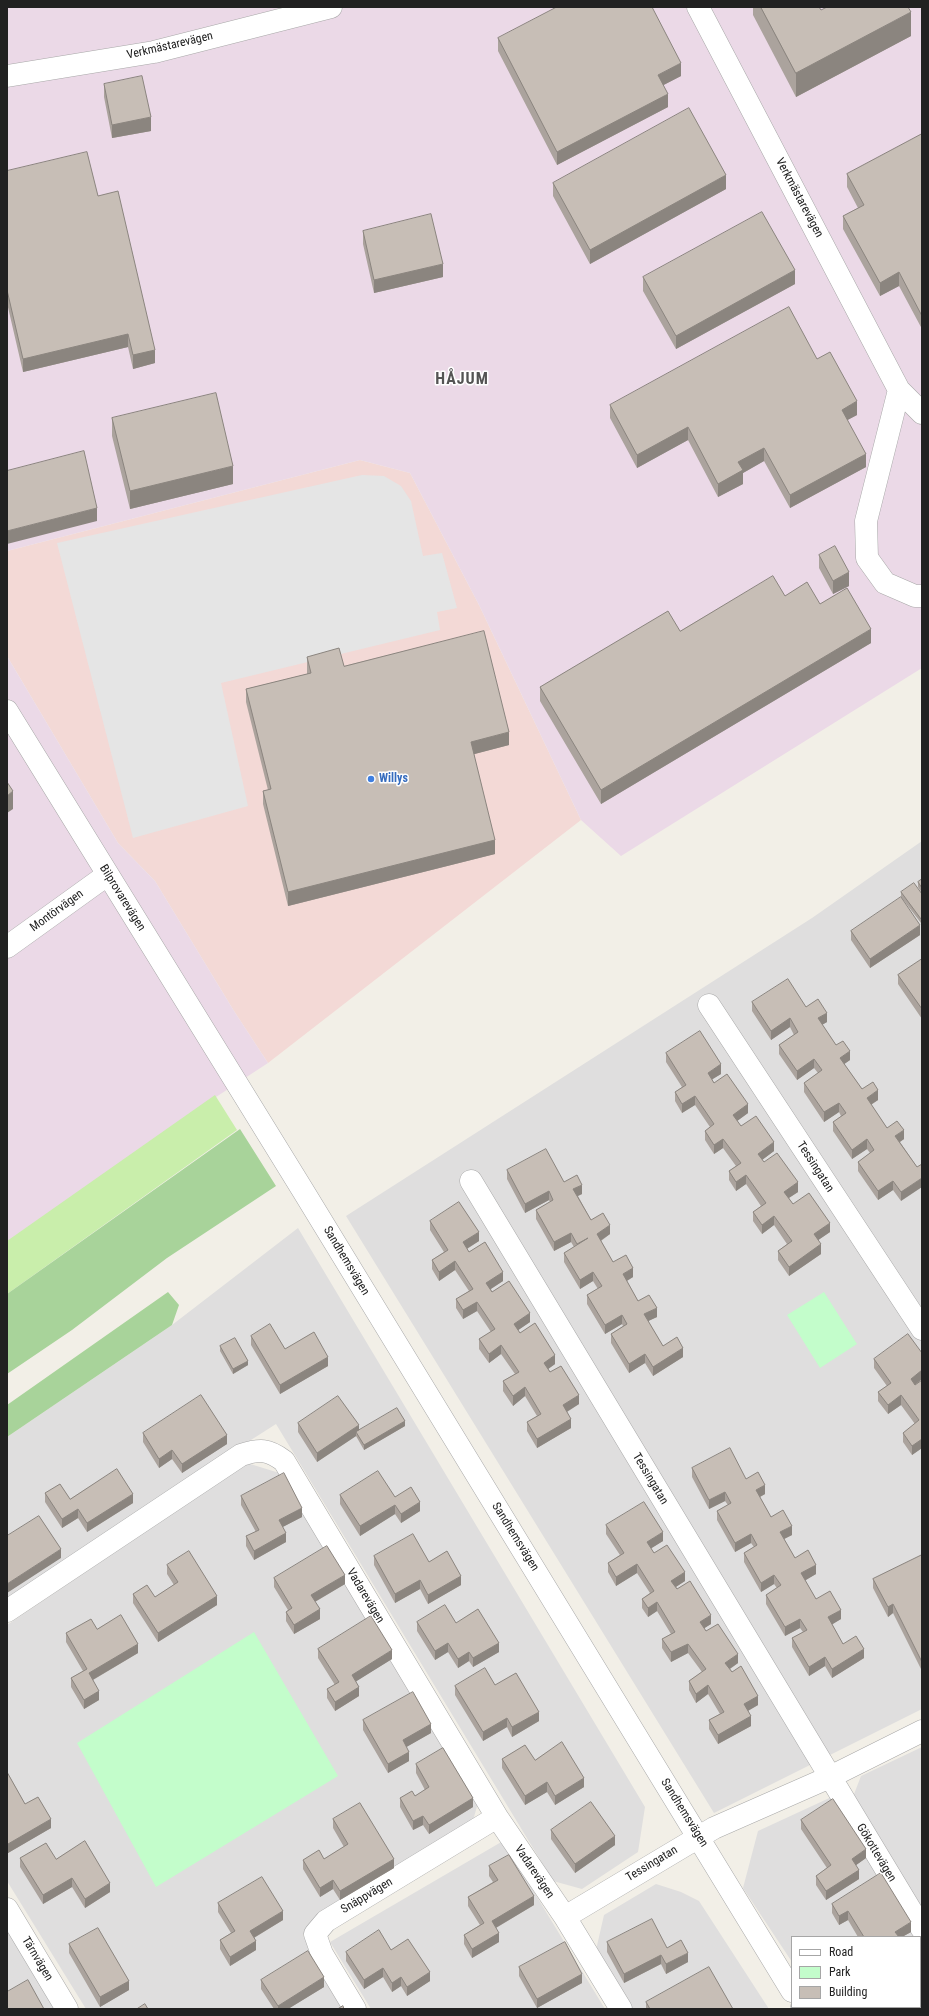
<!DOCTYPE html>
<meta charset="utf-8">
<style>
body{margin:0}
#map{position:relative;width:929px;height:2016px;overflow:hidden;background:#f2efe7;font-family:"Roboto Condensed",sans-serif}
canvas{display:block}
.frame{position:absolute;inset:0;border:8px solid #212121;pointer-events:none}
.legend{position:absolute;left:791px;top:1936px;width:130px;height:72px;box-sizing:border-box;background:#fff;border:1px solid #a6a6a6;margin:0;padding:5px 7px;list-style:none;font-size:12px;color:#212121}
.legend li{display:flex;align-items:center;gap:8px;height:20px}
.legend b{width:20px;border:1px solid #a6a6a6}
</style>
<div id="map">
<canvas width="929" height="2016"></canvas>
<div class="frame"></div>
<ul class="legend">
<li><b style="height:5px;background:#fff"></b>Road</li>
<li><b style="height:11px;background:#c3fdcb"></b>Park</li>
<li><b style="height:11px;background:#c7beb6"></b>Building</li>
</ul>
</div>
<script>
const ctx = document.querySelector('canvas').getContext('2d');
ctx.lineJoin = 'round';
function fill(path, color) { ctx.fillStyle = color; ctx.fill(path, 'evenodd'); }
function strokePath(path, color, width, dash) { ctx.strokeStyle = color; ctx.lineWidth = width; ctx.lineCap = dash ? 'butt' : 'round'; ctx.setLineDash(dash || []); ctx.stroke(path); }
function label(font, color, halo, rows, align = 'center') {
  ctx.font = font + ' "Roboto Condensed",sans-serif'; ctx.lineWidth = 3; ctx.setLineDash([]); ctx.textBaseline = 'middle'; ctx.strokeStyle = halo; ctx.fillStyle = color; for (const [text, x, y, turn = 0] of rows) {
    ctx.save(); ctx.translate(x, y); ctx.rotate((+turn || 0) * Math.PI / 180); ctx.textAlign = isNaN(turn) ? turn : align; if (halo) ctx.strokeText(text, 0, 0); ctx.fillText(text, 0, 0); ctx.restore();
  }
}
fill(new Path2D(`
 M922 841V1709L714 1813 346 1216 812 918Z
 M298 1228 645 1807 638 1852 582 1889 553 1881 276 1424 96 1539 7 1600V1437L172 1325Z
 M247 1463 289 1476 479 1799 471 1828 316 1916 303 1935 347 2009H86L7 1881V1625Z
 M922 1747V1918L851 1802 861 1776Z
 M838 1794 922 1935V2009H823L821 2007H920V1937H792V1962L743 1888 758 1831Z
 M503 1841 605 2009H371L330 1942Z
 M656 1884 681 1892 699 1901 769 2009H633L596 1950 604 1915Z
 M7 1929 55 2009H7Z`), '#dfdede');
fill(new Path2D(`
 M360 460 410 473 479 605 581 820 268 1063 234 1011 155 881 118 843 7 656V551Z`), '#f3d9d6');
fill(new Path2D(`
 M7 7H922V668L621 856 581 820 479 605 410 473 360 460 7 551Z
 M7 656 118 843 155 881 234 1011 268 1063 216 1097 7 1242Z`), '#ebd9e7');
fill(new Path2D(`
 M215 1095 237 1130 7 1294V1241Z`), '#c9eeab');
fill(new Path2D(`
 M240 1129 276 1186 167 1258 72 1330 7 1374V1294Z
 M168 1292 179 1305 172 1325 7 1437V1405Z`), '#a8d39a');
fill(new Path2D(`
 M824 1292 857 1344 820 1368 787 1315Z
 M254 1632 338 1776 156 1887 77 1743Z`), '#c3fdcb');
fill(new Path2D(`
 M362 475 384 476 401 486 411 501 423 556 442 553 457 608 437 612 440 630 221 683 248 806 133 838 57 543Z`), '#e5e5e5');
const minor = new Path2D(`
 M698 7 899 390 922 413
 M7 76 154 52 331 7
 M899 390 866 521 867 558 885 583 915 596H922
 M7 711 302 1189 792 1991
 M7 947 107 875
 M709 1005 922 1329
 M471 1181 922 1929
 M7 1611 241 1455C260 1449 268 1449 284 1461L497 1817 565 1917 621 2009
 M7 1909 67 2009
 M565 1917 714 1828 830 1777 922 1731
 M802 2007 803 2009
 M355 2009 322 1954 315 1934 326 1921 497 1817`);
strokePath(minor, '#a8a8a8', 23);
strokePath(minor, '#fff', 22);
fill(new Path2D(`
 M753 7H819L821 10 911 36 796 97 753 15Z
 M498 38 681 76 663 85 668 107 557 165 498 51Z
 M104 84 151 131 112 138 104 97Z
 M922 134V329L899 286 880 296 843 229V216L858 208 847 187V174Z
 M7 171 98 196 155 363 133 369 128 347 23 372 7 303Z
 M553 183 726 189 590 264 553 196Z
 M363 231 443 277 374 293 363 244Z
 M643 277 795 284 676 349 643 291Z
 M817 359 857 415 847 420 866 467 790 508 764 461 743 473V484L718 497 688 440 637 468 610 418V405Z
 M112 418 233 484 130 509 112 436Z
 M819 555 849 586 833 594 819 568Z
 M785 596 820 604 871 643 601 804 540 701V687L680 631Z
 M307 657 344 666 509 745 474 754 495 854 288 906 263 804V791L268 790 246 702V689L307 674Z
 M922 879V893L918 887V882Z
 M901 892 922 894V923H921L901 897Z
 M851 931 920 935 870 968 851 940Z
 M922 959V1019L898 984V975Z
 M752 1002 806 1007 827 1022 822 1025 836 1045 850 1060 844 1064 862 1089 878 1100 871 1105 887 1128 904 1139 900 1142 917 1167 901 1201 893 1190 878 1200 858 1171V1162L870 1153 867 1149 852 1159 833 1131V1122L841 1116 839 1112 824 1122 804 1092V1083L818 1073 814 1068 797 1080 779 1054V1045L794 1035 790 1027 771 1040 752 1011Z
 M666 1053 721 1074 712 1079 714 1083 748 1113 737 1121 741 1126 774 1151 762 1160 764 1162 798 1192 789 1198 793 1204 830 1232 818 1240 821 1254 789 1276 778 1260V1251L787 1244 774 1225 762 1234 753 1221V1212L761 1206 746 1184 736 1191 729 1180V1171L736 1166 723 1148 714 1154 705 1140V1131L710 1127 695 1105 682 1113 675 1101V1092L682 1087 666 1062Z
 M507 1170 564 1182 582 1194 578 1196 591 1220 610 1234 601 1241 613 1262 633 1277 627 1281 638 1301 657 1317 648 1321 663 1346 683 1357 653 1376 645 1363 629 1373 611 1343V1334L623 1326 622 1324 605 1334 587 1304V1295L598 1289 593 1281 580 1289 564 1262V1253L574 1247 571 1242 554 1251 536 1219V1210L550 1202 549 1200 525 1213 507 1179Z
 M430 1221 479 1241 467 1249 469 1252 503 1281 491 1289 492 1292 530 1322 518 1330 520 1333 555 1364 548 1369 579 1404 567 1412 571 1428 537 1448 527 1431V1422L537 1416 525 1396 513 1406 503 1391V1381L515 1374 501 1354 489 1363 479 1349V1339L491 1332 477 1311 463 1319 456 1308V1299L469 1291 455 1270 439 1281 432 1269V1260L444 1252 430 1230Z
 M251 1336 285 1349 328 1366 280 1394 251 1345Z
 M220 1346 248 1365 233 1374 220 1351Z
 M922 1353V1379L915 1385 922 1380V1448L912 1455 903 1442V1433L915 1424 901 1405 888 1414 878 1401V1392L887 1386 874 1368V1359Z
 M298 1423 359 1430 405 1426 364 1450 356 1436 317 1462 298 1432Z
 M143 1433 227 1444 182 1473 172 1459 159 1468 143 1442Z
 M692 1468 746 1479 765 1494 760 1497 771 1517 792 1535 784 1539 795 1558 816 1574 805 1580 816 1599 841 1619 832 1624 843 1644 864 1658 832 1678 825 1666 809 1676 792 1647V1638L803 1632 800 1628 785 1636 766 1604V1595L777 1588 774 1584 761 1592 744 1562V1553L754 1547 751 1543 735 1552 717 1520V1511L728 1505 725 1501 709 1509 692 1477Z
 M45 1493 70 1499 133 1503 87 1532 78 1518 62 1528 45 1502Z
 M340 1495 395 1497 420 1511 401 1523 395 1514 360 1536 340 1504Z
 M241 1496 302 1517 282 1527 286 1542 254 1560 246 1546V1536L256 1532 241 1505Z
 M606 1525 663 1541 651 1548 654 1553 685 1581 676 1587 711 1624 704 1628 706 1631 738 1663 730 1669 758 1705 748 1711 751 1726 718 1744 709 1729V1720L720 1714 708 1694 696 1703 689 1690V1681L702 1672 688 1653 671 1662 662 1648V1639L671 1634 657 1611 648 1617 642 1608V1599L650 1593 637 1573 616 1586 608 1572V1563L620 1555 606 1534Z
 M922 1555V1671L893 1613 888 1617 873 1588V1579Z
 M374 1556 429 1562 461 1585 428 1604 420 1589 395 1603 374 1565Z
 M167 1565 217 1605 158 1642 133 1603V1594L155 1597 174 1585 167 1574Z
 M274 1578 345 1584 315 1602 320 1619 294 1634 286 1621V1612L288 1610 274 1587Z
 M417 1622 456 1623 499 1652 473 1667 469 1661 458 1668 448 1652 435 1660 417 1631Z
 M97 1629 138 1653 93 1680 99 1700 84 1709 71 1687V1678L83 1671 66 1642V1633Z
 M318 1649 392 1659 356 1681 359 1696 335 1711 327 1698V1689L335 1685 318 1658Z
 M495 1685 539 1721 512 1737 507 1727 483 1741 455 1695V1686Z
 M363 1720 431 1733 406 1747 409 1761 388 1773 363 1730Z
 M502 1759 535 1760 584 1787 555 1805 547 1792 525 1805 502 1768Z
 M416 1764 473 1807 429 1834 423 1825 413 1830 400 1807V1798L415 1796 425 1790 416 1773Z
 M7 1772 25 1804 51 1828 8 1853 7 1852Z
 M333 1819 394 1868 340 1900 333 1889 320 1897 303 1869V1860L324 1859 344 1847 333 1828Z
 M801 1820 866 1858 856 1865 859 1879 826 1900 816 1885V1876L827 1868 801 1829Z
 M551 1830 615 1845 575 1873 551 1839Z
 M20 1858 56 1859 110 1892 85 1908 72 1887 43 1904 20 1867Z
 M489 1866 534 1905 496 1928 499 1942 472 1958 464 1944V1935L480 1925 468 1906V1897L493 1882 489 1876Z
 M218 1903 283 1920 254 1938 256 1950 230 1966 220 1949V1940L231 1933 218 1912Z
 M832 1904 911 1932 902 1937H858L848 1920 839 1925 832 1913Z
 M607 1942 667 1948 688 1962 666 1974 661 1964 624 1983 607 1952Z
 M69 1944 129 1990 100 2007 69 1953Z
 M391 1950 430 1981 407 1996 401 1986 392 1992 383 1977 364 1989 346 1961V1952Z
 M519 1967 582 1983 537 2008 519 1976Z
 M261 1980 324 1987 288 2009H274L261 1989Z
 M646 2002 733 2009H646Z
 M899 2007H920L922 2009H900Z`), '#aba39d');
fill(new Path2D(`
 M911 12V36L796 97V73Z
 M681 63V76L658 88V75Z
 M668 94V107L557 165V152Z
 M151 117V131L112 138V125Z
 M726 175V189L590 264V250Z
 M443 264V277L374 293V280Z
 M795 270V284L676 349V336Z
 M899 272V286L880 296V283Z
 M128 334V347L23 372V359Z
 M155 350V363L133 369V355Z
 M857 401V415L842 423V410Z
 M688 427V440L637 468V455Z
 M764 448V461L743 473V484L718 497V484L738 462Z
 M866 454V467L790 508V495Z
 M233 466V484L130 509V491Z
 M97 508V521L7 544V531Z
 M849 572V586L833 594V581Z
 M871 629V643L601 804V790Z
 M509 732V745L471 755V742Z
 M13 791V809L7 813V796Z
 M495 840V854L288 906V892Z
 M920 925V935L870 968V959Z
 M827 1013V1022L818 1027V1018Z
 M790 1018V1027L771 1040V1031Z
 M850 1051V1060L840 1067V1058Z
 M814 1059V1068L797 1080V1071Z
 M721 1064V1074L708 1082V1073Z
 M878 1090V1100L867 1107V1098Z
 M695 1096V1105L682 1113V1104Z
 M839 1103V1112L824 1122V1112Z
 M748 1104V1113L733 1124V1115Z
 M904 1130V1139L895 1145V1136Z
 M723 1139V1148L714 1154V1145Z
 M867 1139V1149L852 1159V1150Z
 M774 1142V1151L758 1163V1154Z
 M746 1175V1184L736 1191V1182Z
 M922 1178V1187L901 1201V1192Z
 M893 1181V1190L878 1200V1191Z
 M798 1182V1192L784 1201V1192Z
 M582 1185V1194L573 1198V1189Z
 M549 1191V1200L525 1213V1204Z
 M774 1216V1225L762 1234V1225Z
 M830 1223V1232L814 1243V1234Z
 M610 1225V1234L597 1243V1234Z
 M479 1232V1241L463 1251V1242Z
 M571 1233V1242L554 1251V1242Z
 M821 1244V1254L789 1276V1267Z
 M455 1261V1270L439 1281V1272Z
 M633 1268V1277L623 1283V1274Z
 M503 1272V1281L486 1292V1283Z
 M593 1272V1281L580 1289V1280Z
 M477 1302V1311L463 1319V1310Z
 M657 1308V1317L644 1323V1314Z
 M530 1313V1322L514 1333V1324Z
 M622 1315V1324L605 1334V1325Z
 M501 1345V1354L489 1363V1354Z
 M683 1348V1357L653 1376V1367Z
 M645 1354V1363L629 1373V1364Z
 M555 1355V1364L544 1372V1363Z
 M328 1357V1366L280 1394V1385Z
 M248 1361V1365L233 1374V1369Z
 M922 1370V1379L911 1388V1379Z
 M525 1387V1396L513 1406V1396Z
 M579 1395V1404L563 1414V1405Z
 M901 1395V1405L888 1414V1405Z
 M571 1419V1428L537 1448V1439Z
 M405 1421V1426L364 1450V1445Z
 M359 1425V1435L356 1432V1436L317 1462V1453Z
 M227 1435V1444L182 1473V1464Z
 M922 1439V1448L912 1455V1446Z
 M172 1450V1459L159 1468V1459Z
 M765 1485V1494L756 1499V1490Z
 M725 1492V1501L709 1509V1500Z
 M133 1494V1503L87 1532V1523Z
 M420 1502V1511L401 1523V1514Z
 M395 1505V1514L360 1536V1526Z
 M302 1508V1517L279 1529V1520Z
 M78 1509V1518L62 1528V1519Z
 M792 1526V1535L780 1541V1532Z
 M663 1532V1541L647 1551V1542Z
 M286 1533V1542L254 1560V1551Z
 M751 1534V1543L735 1552V1543Z
 M61 1549V1558L7 1593V1584Z
 M637 1564V1573L616 1586V1577Z
 M816 1565V1574L801 1583V1573Z
 M685 1572V1581L671 1590V1581Z
 M345 1575V1584L311 1604V1595Z
 M774 1575V1584L761 1592V1583Z
 M461 1576V1585L428 1604V1595Z
 M420 1580V1589L395 1603V1594Z
 M217 1596V1605L158 1642V1633Z
 M657 1602V1611L648 1617V1608Z
 M893 1604V1613L888 1617V1607Z
 M320 1609V1619L294 1634V1625Z
 M841 1610V1619L828 1627V1617Z
 M711 1615V1624L700 1631V1622Z
 M800 1619V1628L785 1636V1627Z
 M448 1643V1652L435 1660V1651Z
 M499 1643V1652L473 1667V1658Z
 M138 1644V1653L89 1682V1673Z
 M688 1644V1653L671 1662V1652Z
 M864 1649V1658L832 1678V1669Z
 M392 1650V1659L352 1684V1675Z
 M469 1652V1661L458 1668V1659Z
 M738 1654V1663L725 1672V1663Z
 M825 1657V1666L809 1676V1667Z
 M708 1685V1694L696 1703V1694Z
 M359 1687V1696L335 1711V1702Z
 M99 1691V1700L84 1709V1700Z
 M758 1696V1705L744 1713V1704Z
 M539 1712V1721L512 1737V1727Z
 M751 1716V1726L718 1744V1735Z
 M507 1718V1727L483 1741V1732Z
 M431 1724V1733L403 1749V1740Z
 M409 1752V1761L388 1773V1764Z
 M584 1778V1787L555 1805V1796Z
 M547 1782V1792L525 1805V1796Z
 M473 1798V1807L429 1834V1825Z
 M423 1816V1825L413 1830V1821Z
 M51 1819V1828L8 1853V1844Z
 M615 1836V1845L575 1873V1864Z
 M866 1849V1858L852 1868V1859Z
 M394 1859V1868L340 1900V1891Z
 M859 1870V1879L826 1900V1891Z
 M72 1878V1887L43 1904V1895Z
 M333 1880V1889L320 1897V1888Z
 M110 1883V1892L85 1908V1899Z
 M534 1896V1905L492 1930V1921Z
 M283 1911V1920L250 1940V1931Z
 M848 1911V1920L839 1925V1916Z
 M911 1922V1932L902 1937H895V1932Z
 M499 1933V1942L472 1958V1949Z
 M256 1941V1950L230 1966V1957Z
 M688 1953V1962L666 1974V1964Z
 M661 1955V1964L624 1983V1974Z
 M383 1968V1977L364 1989V1980Z
 M430 1972V1981L407 1996V1987Z
 M582 1974V1983L537 2008V1999Z
 M324 1977V1987L288 2009H278V2006Z
 M401 1977V1986L392 1992V1983Z
 M129 1981V1990L100 2007V1997Z`), '#8b857f');
const building = new Path2D(`
 M557 7H652L681 63 658 75 668 94 557 152 498 38Z
 M761 7H819L821 10 827 7H908L911 12 796 73Z
 M142 76 151 117 112 125 104 84Z
 M689 108 726 175 590 250 553 183Z
 M922 134V316L899 272 880 283 843 216 864 205 847 174Z
 M87 152 98 196 118 191 155 350 133 355 128 334 23 359 7 290V171Z
 M762 212 795 270 676 336 643 277Z
 M431 214 443 264 374 280 363 231Z
 M789 307 817 359 830 352 857 401 842 410 866 454 790 495 764 448 738 462 743 470 718 484 688 427 637 455 610 405Z
 M216 393 233 466 130 491 112 418Z
 M84 451 97 508 7 531V471Z
 M835 546 849 572 833 581 819 555Z
 M773 576 785 596 807 582 820 604 847 588 871 629 601 790 540 687 668 611 680 631Z
 M484 631 509 732 471 742 495 840 288 892 263 791 271 789 246 689 311 673 307 657 339 648 344 666Z
 M7 782 13 791 7 796Z
 M922 879V888L918 882Z
 M914 883 922 894V918L921 919 901 892Z
 M901 897 920 925 870 959 851 931Z
 M922 959V1009L898 975Z
 M788 979 806 1007 818 999 827 1013 818 1018 836 1045 843 1041 850 1051 840 1058 862 1089 873 1082 878 1090 867 1098 887 1128 897 1121 904 1130 895 1136 917 1167 922 1164V1178L901 1192 893 1181 878 1191 858 1162 874 1150 867 1139 852 1150 833 1122 846 1113 839 1103 824 1112 804 1083 822 1070 814 1059 797 1071 779 1045 798 1032 790 1018 771 1031 752 1002Z
 M700 1031 721 1064 708 1073 714 1083 727 1074 748 1104 733 1115 741 1126 756 1116 774 1142 758 1154 764 1162 777 1153 798 1182 784 1192 793 1204 809 1193 830 1223 814 1234 821 1244 789 1267 778 1251 792 1241 774 1216 762 1225 753 1212 766 1203 746 1175 736 1182 729 1171 741 1163 723 1139 714 1145 705 1131 714 1124 695 1096 682 1104 675 1092 686 1085 666 1053Z
 M546 1149 564 1182 577 1175 582 1185 573 1189 591 1220 603 1213 610 1225 597 1234 613 1262 626 1255 633 1268 623 1274 638 1301 649 1295 657 1308 644 1314 663 1346 677 1337 683 1348 653 1367 645 1354 629 1364 611 1334 627 1324 622 1315 605 1325 587 1295 602 1286 593 1272 580 1280 564 1253 588 1238 577 1244 571 1233 554 1242 536 1210 553 1200 549 1191 525 1204 507 1170Z
 M459 1202 479 1232 463 1242 469 1252 485 1242 503 1272 486 1283 492 1292 509 1281 530 1313 514 1324 520 1333 535 1323 555 1355 544 1363 550 1372 561 1366 579 1395 563 1405 571 1419 537 1439 527 1422 541 1414 525 1387 513 1396 503 1381 519 1372 501 1345 489 1354 479 1339 495 1329 477 1302 463 1310 456 1299 473 1289 455 1261 439 1272 432 1260 448 1250 430 1221Z
 M270 1324 285 1349 314 1332 328 1357 280 1385 251 1336Z
 M908 1334 922 1353V1370L911 1379 915 1385 922 1380V1439L912 1446 903 1433 919 1420 901 1395 888 1405 878 1392 891 1383 874 1359Z
 M235 1338 248 1361 233 1369 220 1346Z
 M201 1395 227 1435 182 1464 172 1450 159 1459 143 1433Z
 M338 1396 359 1425 317 1453 298 1423Z
 M397 1408 405 1421 364 1445 356 1432Z
 M730 1448 746 1479 758 1472 765 1485 756 1490 771 1517 783 1510 792 1526 780 1532 795 1558 808 1550 816 1565 801 1573 816 1599 830 1591 841 1610 828 1617 843 1644 856 1636 864 1649 832 1669 825 1657 809 1667 792 1638 807 1630 800 1619 785 1627 766 1595 781 1585 774 1575 761 1583 744 1553 757 1545 751 1534 735 1543 717 1511 731 1503 725 1492 709 1500 692 1468Z
 M117 1469 133 1494 87 1523 78 1509 62 1519 45 1493 60 1484 70 1499Z
 M378 1471 395 1497 411 1487 420 1502 401 1514 395 1505 360 1526 340 1495Z
 M284 1473 302 1508 279 1520 286 1533 254 1551 246 1536 259 1530 241 1496Z
 M644 1502 663 1532 647 1542 654 1553 667 1545 685 1572 671 1581 677 1589 690 1581 711 1615 700 1622 706 1631 718 1624 738 1654 725 1663 732 1672 741 1666 758 1696 744 1704 751 1716 718 1735 709 1720 724 1712 708 1685 696 1694 689 1681 706 1669 688 1644 671 1652 662 1639 675 1632 657 1602 648 1608 642 1599 654 1591 637 1564 616 1577 608 1563 624 1553 606 1525Z
 M39 1516 61 1549 7 1584V1536Z
 M413 1534 429 1562 447 1551 461 1576 428 1595 420 1580 395 1594 374 1556Z
 M327 1546 345 1575 311 1595 320 1609 294 1625 286 1612 292 1608 274 1578Z
 M189 1551 217 1596 158 1633 133 1594 147 1585 155 1597 178 1582 167 1565Z
 M922 1555V1662L893 1604 888 1607 873 1579Z
 M445 1605 456 1623 478 1609 499 1643 473 1658 469 1652 458 1659 448 1643 435 1651 417 1622Z
 M121 1615 138 1644 89 1673 99 1691 84 1700 71 1678 87 1669 66 1633 91 1619 97 1629Z
 M371 1616 392 1650 352 1675 359 1687 335 1702 327 1689 339 1682 318 1649Z
 M485 1668 495 1685 516 1673 539 1712 512 1727 507 1718 483 1732 455 1686Z
 M413 1692 431 1724 403 1740 409 1752 388 1764 363 1720Z
 M562 1742 584 1778 555 1796 547 1782 525 1796 502 1759 525 1745 535 1760Z
 M443 1748 473 1798 429 1825 423 1816 413 1821 400 1798 412 1791 415 1796 429 1787 416 1764Z
 M7 1772 25 1804 38 1797 51 1819 8 1844 7 1843Z
 M833 1799 866 1849 852 1859 859 1870 826 1891 816 1876 831 1865 801 1820Z
 M591 1802 615 1836 575 1864 551 1830Z
 M360 1803 394 1859 340 1891 333 1880 320 1888 303 1860 319 1850 324 1859 348 1844 333 1819Z
 M85 1841 110 1883 85 1899 72 1878 43 1895 20 1858 46 1843 56 1859Z
 M509 1855 534 1896 492 1921 499 1933 472 1949 464 1935 484 1923 468 1897 498 1880 489 1866Z
 M881 1873 911 1922 895 1932 899 1937H864L848 1911 839 1916 832 1904Z
 M262 1877 283 1911 250 1931 256 1941 230 1957 220 1940 235 1931 218 1903Z
 M652 1919 667 1948 681 1940 688 1953 666 1964 661 1955 624 1974 607 1942Z
 M98 1928 129 1981 100 1997 69 1944Z
 M379 1930 391 1950 408 1939 430 1972 407 1987 401 1977 392 1983 383 1968 364 1980 346 1952Z
 M565 1942 582 1974 537 1999 519 1967Z
 M922 1948V2009H906L905 2007H920V1950Z
 M308 1951 324 1977 278 2006 261 1980Z
 M709 1967 733 2009H650L646 2002Z
 M28 1980 44 2009H7V1992Z
 M145 2004 148 2009H137Z
 M343 2006 344 2009H338Z`);
fill(building, '#c7beb6');
strokePath(building, '#8b857f', 1);
for (const [x, y, r, color] of [
 [371,779,4,"#3f7fe0"]
]) { const dot = new Path2D(); dot.arc(x, y, r, 0, 2 * Math.PI); ctx.fillStyle = color; ctx.fill(dot); strokePath(dot, '#fff', 1.5); }
label('12px', '#212121', '#fff', [
 ["Verkmästarevägen",170,46,-13],
 ["Verkmästarevägen",799,198,62],
 ["Bilprovarevägen",122,898,58],
 ["Montörvägen",57,911,-36],
 ["Tessingatan",815,1167,57],
 ["Sandhemsvägen",346,1261,59],
 ["Tessingatan",650,1479,59],
 ["Sandhemsvägen",515,1537,58],
 ["Vadarevägen",365,1596,59],
 ["Sandhemsvägen",684,1813,58],
 ["Gökottevägen",876,1853,59],
 ["Tessingatan",652,1864,-31],
 ["Vadarevägen",534,1872,56],
 ["Snäppvägen",367,1896,-31],
 ["Tärnvägen",37,1959,59]
]);
label('bold 12px', '#366cbe', '#fff', [
 ["Willys",379,779]
], 'left');
ctx.letterSpacing = '1px';
label('bold 16px', '#545454', '#fff', [
 ["HÅJUM",462,380]
]);
ctx.letterSpacing = '0px';
</script>
